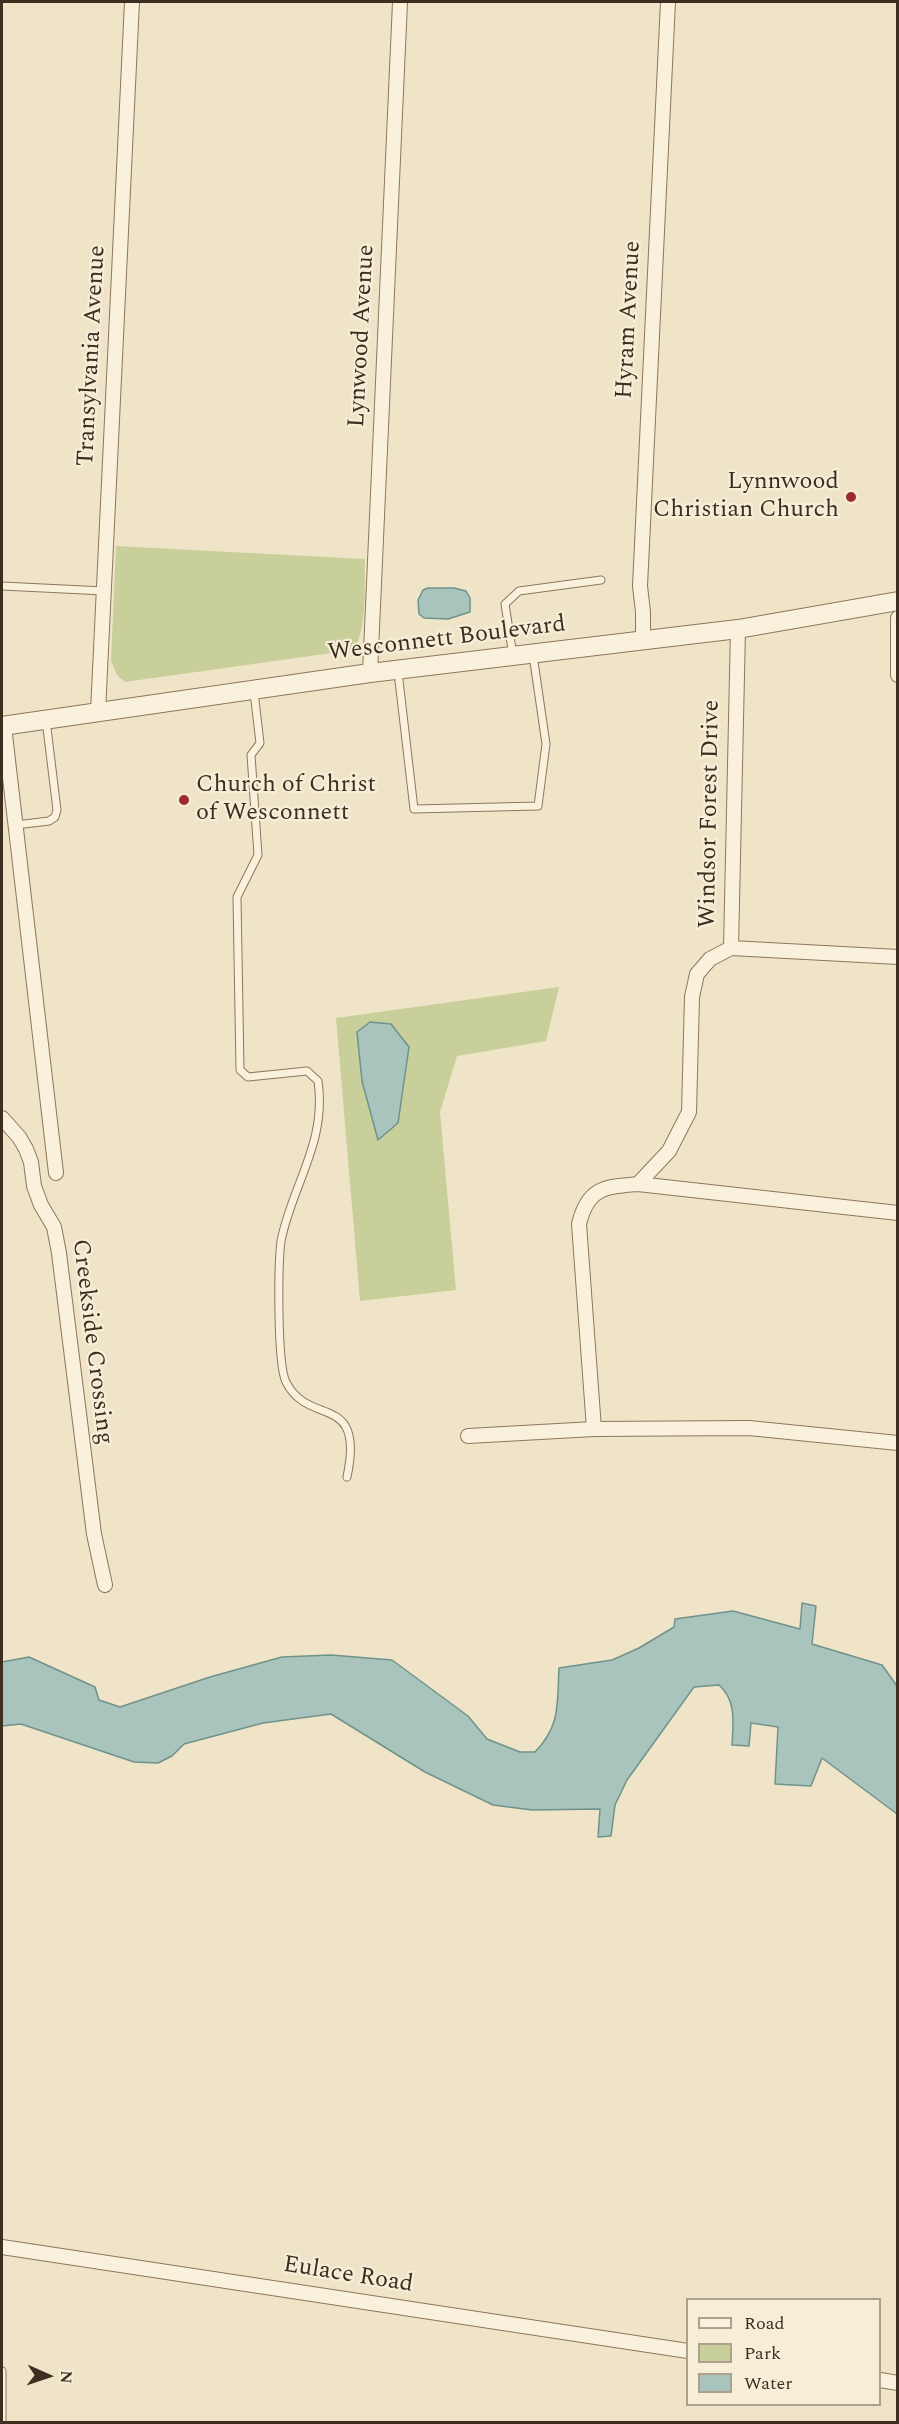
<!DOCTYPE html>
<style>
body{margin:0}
#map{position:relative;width:899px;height:2424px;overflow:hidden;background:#f0e4c8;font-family:Spectral,serif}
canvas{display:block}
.frame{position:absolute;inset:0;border:3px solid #3d2e20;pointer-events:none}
.legend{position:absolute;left:686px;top:2298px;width:195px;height:108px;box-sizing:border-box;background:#f7eed8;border:2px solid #ada18e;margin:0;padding:8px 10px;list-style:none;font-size:18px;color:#3d2e20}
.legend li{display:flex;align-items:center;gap:12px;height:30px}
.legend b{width:30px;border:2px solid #ada18e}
.north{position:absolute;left:18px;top:2346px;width:60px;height:60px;-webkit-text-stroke:4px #f7eed8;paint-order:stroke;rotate:93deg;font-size:16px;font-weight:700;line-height:24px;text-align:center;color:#3d2e20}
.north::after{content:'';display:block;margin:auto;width:21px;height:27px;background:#3d2e20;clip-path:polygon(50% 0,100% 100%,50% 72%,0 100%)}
</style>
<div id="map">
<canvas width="899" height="2424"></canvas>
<div class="frame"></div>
<ul class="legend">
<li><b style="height:8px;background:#faf1dc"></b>Road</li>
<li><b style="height:16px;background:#c9cf9b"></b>Park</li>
<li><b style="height:16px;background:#a9c4bc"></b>Water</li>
</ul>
<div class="north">N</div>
</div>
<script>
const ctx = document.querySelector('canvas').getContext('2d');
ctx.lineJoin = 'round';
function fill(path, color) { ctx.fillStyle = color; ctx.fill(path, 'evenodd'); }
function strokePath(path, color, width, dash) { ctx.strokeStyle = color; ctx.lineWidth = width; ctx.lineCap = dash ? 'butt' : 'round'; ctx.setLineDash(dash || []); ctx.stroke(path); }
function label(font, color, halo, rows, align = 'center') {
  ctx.font = font + ' Spectral,serif'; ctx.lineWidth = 4.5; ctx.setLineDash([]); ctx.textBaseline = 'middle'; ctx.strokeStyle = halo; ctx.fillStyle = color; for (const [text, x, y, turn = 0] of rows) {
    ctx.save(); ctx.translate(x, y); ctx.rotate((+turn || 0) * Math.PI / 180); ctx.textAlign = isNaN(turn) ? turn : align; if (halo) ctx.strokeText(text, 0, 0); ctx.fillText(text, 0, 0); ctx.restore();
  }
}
fill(new Path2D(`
 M116 546 365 559C364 583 368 631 353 650L125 682 117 675 111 661Z
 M559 987 546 1041 457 1056 440 1112 456 1290 360 1301 336 1018Z`), '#c9cf9b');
const water = new Path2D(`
 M428 588H454L466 591 470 598V612L448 619 424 618 419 614 418 600 423 590Z
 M370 1022 391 1024 409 1047 398 1123 378 1140 362 1081 357 1032Z
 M802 1603 816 1606 812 1644 882 1665 897 1686V1814L822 1758 811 1786 775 1784 778 1727 751 1723 749 1746 732 1745C733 1723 737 1701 719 1685L694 1687 627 1780 615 1805 611 1836 598 1837 600 1809 532 1810 493 1805 425 1772 331 1714 263 1723 184 1744 172 1756 158 1763 134 1762 21 1724 2 1726V1662L29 1657 95 1687 99 1700 120 1707 210 1677 282 1657 331 1655 392 1660 468 1716 487 1739 520 1752H535C561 1725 557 1704 559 1668L612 1660 639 1648 674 1627 675 1619 733 1611 800 1629Z`);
fill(water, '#a9c4bc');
strokePath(water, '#6f938a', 1.5);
const service = new Path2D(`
 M2 586 104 591
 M513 656 505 604 519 591 601 580
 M398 672 414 809 538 806 546 744 533 655
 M254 692 260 743 251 755 258 855 237 897 240 1070 248 1077 307 1071 318 1081C327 1143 292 1185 281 1241 278 1265 277 1364 286 1382 309 1428 365 1391 347 1477
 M16 825 49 821 55 817 57 810 46 720
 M2 2371V2422`);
const minor = new Path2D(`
 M898 618V675
 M643 640V612L640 586 668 2
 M370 673 400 2
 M98 712 132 2
 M4 726 56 1173
 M731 948 738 629
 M731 948 898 957
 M2 1118 19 1137 26 1149 31 1162 34 1186 41 1205 54 1227 59 1253 94 1534 105 1585
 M638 1184 898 1213
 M594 1429 579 1224C588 1187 605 1187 638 1184L669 1151 689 1112 692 997 697 974 710 959 731 948
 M468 1436 594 1429 749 1428 898 1443
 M2 2247 688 2351
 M880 2380 898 2383`);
const tertiary = new Path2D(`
 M2 726 370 673 738 629 898 601`);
strokePath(service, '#8d765c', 9);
strokePath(minor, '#8d765c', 16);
strokePath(tertiary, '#8d765c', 20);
strokePath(service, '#faf1dc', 7);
strokePath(minor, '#faf1dc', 14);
strokePath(tertiary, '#faf1dc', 18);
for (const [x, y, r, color] of [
 [851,497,6,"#9e2a2b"],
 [184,800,6,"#9e2a2b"]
]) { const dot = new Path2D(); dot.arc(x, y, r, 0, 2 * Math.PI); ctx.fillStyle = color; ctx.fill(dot); strokePath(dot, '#f7eed8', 2); }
label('24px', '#3d2e20', '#f7eed8', [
 ["Hyram Avenue",630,320,-87],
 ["Lynwood Avenue",363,336,-87],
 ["Transylvania Avenue",93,356,-87],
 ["Wesconnett Boulevard",447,640,-7],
 ["Windsor Forest Drive",711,814,-89],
 ["Creekside Crossing",91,1342,83],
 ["Eulace Road",348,2276,9]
]);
label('24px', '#3d2e20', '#f7eed8', [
 ["Lynnwood",839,483],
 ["Christian Church",839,511],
 ["Church of Christ",196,786,"left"],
 ["of Wesconnett",196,814,"left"]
], 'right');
</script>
